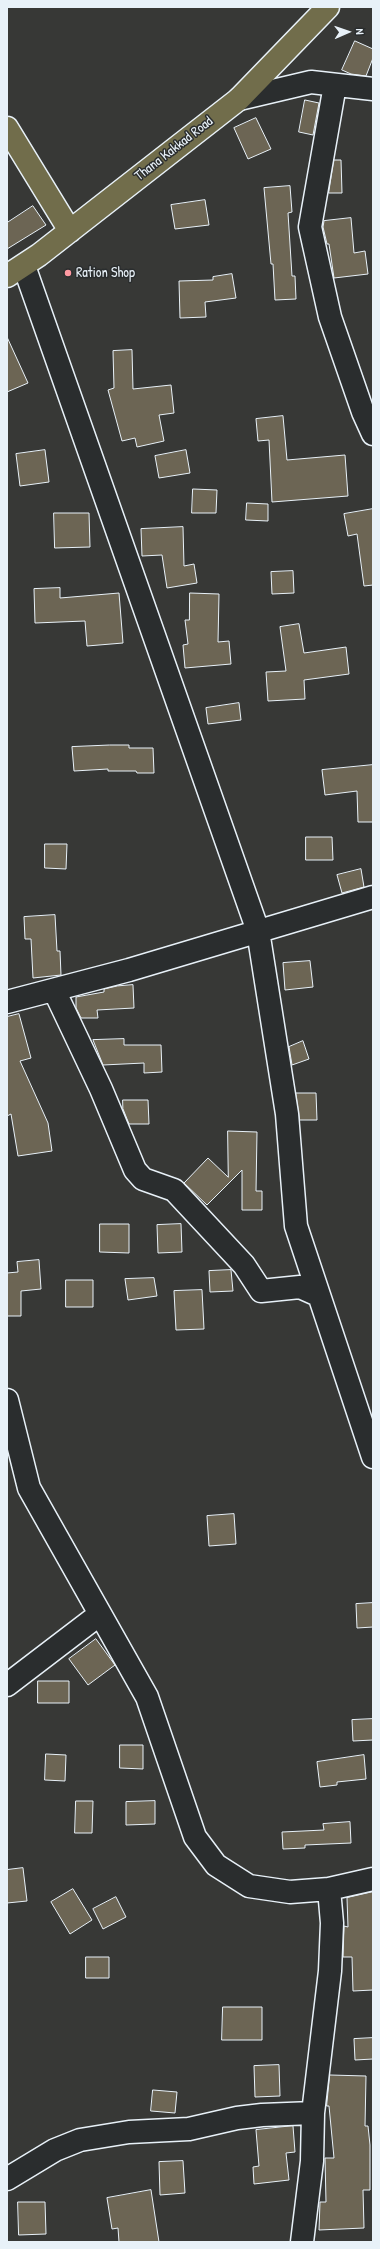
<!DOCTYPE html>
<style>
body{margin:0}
#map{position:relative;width:380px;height:2249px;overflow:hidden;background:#373836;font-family:"Patrick Hand",sans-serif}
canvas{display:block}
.frame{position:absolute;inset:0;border:8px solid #e8f1f8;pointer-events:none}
.north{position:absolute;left:328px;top:12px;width:40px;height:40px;-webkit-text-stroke:3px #2a2d2e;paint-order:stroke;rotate:88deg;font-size:11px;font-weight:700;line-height:16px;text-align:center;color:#e8f1f8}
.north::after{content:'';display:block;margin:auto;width:14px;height:18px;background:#e8f1f8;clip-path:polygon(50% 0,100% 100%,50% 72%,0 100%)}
</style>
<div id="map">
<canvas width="380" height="2249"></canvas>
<div class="frame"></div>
<div class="north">N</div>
</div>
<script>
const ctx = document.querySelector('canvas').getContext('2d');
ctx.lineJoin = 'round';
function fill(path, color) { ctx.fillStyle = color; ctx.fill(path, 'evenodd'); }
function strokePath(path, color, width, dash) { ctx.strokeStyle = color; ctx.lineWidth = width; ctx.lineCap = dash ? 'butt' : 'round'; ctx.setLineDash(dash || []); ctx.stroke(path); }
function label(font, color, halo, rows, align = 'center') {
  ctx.font = font + ' "Patrick Hand",sans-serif'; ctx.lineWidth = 3; ctx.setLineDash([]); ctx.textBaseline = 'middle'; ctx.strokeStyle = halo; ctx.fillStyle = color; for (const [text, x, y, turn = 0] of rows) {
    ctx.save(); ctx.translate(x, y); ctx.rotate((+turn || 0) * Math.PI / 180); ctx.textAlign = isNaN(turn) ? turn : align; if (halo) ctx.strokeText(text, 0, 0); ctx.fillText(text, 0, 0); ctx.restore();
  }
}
const building = new Path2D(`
 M355 41 373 49V58L366 76 351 74 342 70Z
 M305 100 319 103 313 135 299 132Z
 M256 118 271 149 248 159 234 128Z
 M334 160H341L342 193H329Z
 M290 186 292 212 288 213 292 276H295L296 299 275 300 273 264H271L264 188Z
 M205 200 209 225 175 229 171 205Z
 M33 206 46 225 7 249V223Z
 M351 218 354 253 365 251 368 274 334 278 329 244H327L323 227 324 221Z
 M232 274 236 298 205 302 206 317 180 318 179 281 213 280V277Z
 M7 337 28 383 7 392Z
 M132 350 133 389 171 385 174 413 159 415 164 441 137 447 135 438 122 441 108 390 114 388 113 351Z
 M283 416 287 460 345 455 348 496 272 502 269 440 258 441 256 419Z
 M45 450 49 482 20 486 16 454Z
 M186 450 190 473 159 478 155 456Z
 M193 489 217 490 216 513H192Z
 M247 503 268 504V521L246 520Z
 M373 509V585L364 586 357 534 348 536 344 514Z
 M54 513H89L90 547 55 548Z
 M183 527 184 566 194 564 197 583 167 588 162 555 142 556 141 529Z
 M293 571 294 593 272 594 271 572Z
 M60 588V598L119 593 123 643 87 646 85 621 35 623 34 589Z
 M190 593 219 594 218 642 229 641 231 664 185 668 183 645 188 644 185 620H189Z
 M299 624 304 653 346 647 349 674 304 680 305 699 268 701 266 672 286 671 280 627Z
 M239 703 241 720 208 724 206 708Z
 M110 745H129V748H153L154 773H137L136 771H108V769L74 771 72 747Z
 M373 765V822H358L357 791 325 795 322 770Z
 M306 837H332L333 860H306Z
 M45 844H67L66 869 45 868Z
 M361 869 364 887 342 893 337 875Z
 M55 915 57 951H60L61 975 33 978 31 939H25L24 917Z
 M310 961 313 987 285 990 283 963Z
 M133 985 134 1008 97 1010 98 1018H81L76 1008V997L104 992V989L117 986Z
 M19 1014 31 1058 20 1061 48 1123 52 1151 18 1156 11 1114 7 1116V1017Z
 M124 1039V1045H161L162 1072 144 1073V1063L103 1065 93 1040Z
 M303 1041 309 1059 292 1065 289 1047Z
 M296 1093H316L317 1120H300Z
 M123 1100H148L149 1124H129L123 1109Z
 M228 1131 257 1132 256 1191H262V1210H242V1170L207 1205 184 1183 208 1158 228 1177Z
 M100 1224H129V1253L100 1252Z
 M181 1224 182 1252 158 1253 157 1225Z
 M39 1260 41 1289 21 1291V1316H7V1273L18 1272 17 1262Z
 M231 1270 233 1291 210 1292 209 1271Z
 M154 1278 157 1296 128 1300 125 1279Z
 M66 1280H93V1307H66Z
 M202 1290 204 1329 176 1330 174 1291Z
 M234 1514 236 1544 209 1546 207 1516Z
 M373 1603V1627L357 1628 356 1604Z
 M96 1639 115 1665 88 1685 69 1659Z
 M38 1681H69V1703H38Z
 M373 1719V1740L353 1741 352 1720Z
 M120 1745H143V1769L120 1768Z
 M46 1754 66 1755 65 1781 45 1780Z
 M364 1755 366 1779 337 1782V1785L320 1787 317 1762Z
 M76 1801H93L92 1833H75Z
 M155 1801V1824L126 1825V1802Z
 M350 1822 351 1843 305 1845V1848L283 1849 282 1832 324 1830 323 1824Z
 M23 1868 27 1901 7 1903V1870Z
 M73 1889 92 1920 70 1934 51 1902Z
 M373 1892V1990L353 1991 352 1957H343L344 1926 348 1927 347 1898Z
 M116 1897 126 1917 103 1929 93 1909Z
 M86 1957H109V1978H86Z
 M223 2007H262V2040H222Z
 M373 2038V2059L355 2060 354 2039Z
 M279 2065 280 2096 255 2097 254 2066Z
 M330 2075 366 2076 365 2126H368L370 2145V2190H363L364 2228 319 2230 320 2202H326L325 2158H334L329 2106H327Z
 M153 2090 177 2092 175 2113 151 2111Z
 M293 2126 295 2152 286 2153 289 2180 254 2184 253 2167 259 2166 256 2130Z
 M183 2161 185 2193 160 2195 159 2162Z
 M151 2190 159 2242H119L118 2228 112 2229 107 2198Z
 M18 2202H45L46 2234 19 2235Z`);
fill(building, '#6c6554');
strokePath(building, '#e8f1f8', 1);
const minor = new Path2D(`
 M335 85 310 227 330 317 363 412 373 434
 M239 99 311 82 373 89
 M24 266 258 931 287 1114 296 1226 373 1457
 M54 990 101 1089 135 1170 143 1179 174 1190 244 1265 261 1291 300 1287 318 1295
 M7 1002 129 970 373 897
 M7 1400 29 1488 147 1697 195 1837 216 1865 249 1886 290 1892 329 1889 332 1923 330 1971 313 2113 312 2161 302 2242
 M7 1685 100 1614
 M329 1889 373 1879
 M7 2179 55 2150 80 2140 129 2132 189 2129 237 2118 262 2115 313 2113`);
const major = new Path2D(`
 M7 128 70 231
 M7 276 39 255 239 99 328 7`);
strokePath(minor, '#e8f1f8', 25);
strokePath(major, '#e8f1f8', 25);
strokePath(minor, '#2a2d2e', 22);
strokePath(major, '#716d4b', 22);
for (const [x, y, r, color] of [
 [68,273,4,"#ff9aa2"]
]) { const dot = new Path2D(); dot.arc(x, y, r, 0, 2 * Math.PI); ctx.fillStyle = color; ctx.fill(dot); strokePath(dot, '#2a2d2e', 1.5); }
label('14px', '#e8f1f8', '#2a2d2e', [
 ["Thana Kakkad Road",174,149,-38]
]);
label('14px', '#e8f1f8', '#2a2d2e', [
 ["Ration Shop",76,273]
], 'left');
</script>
